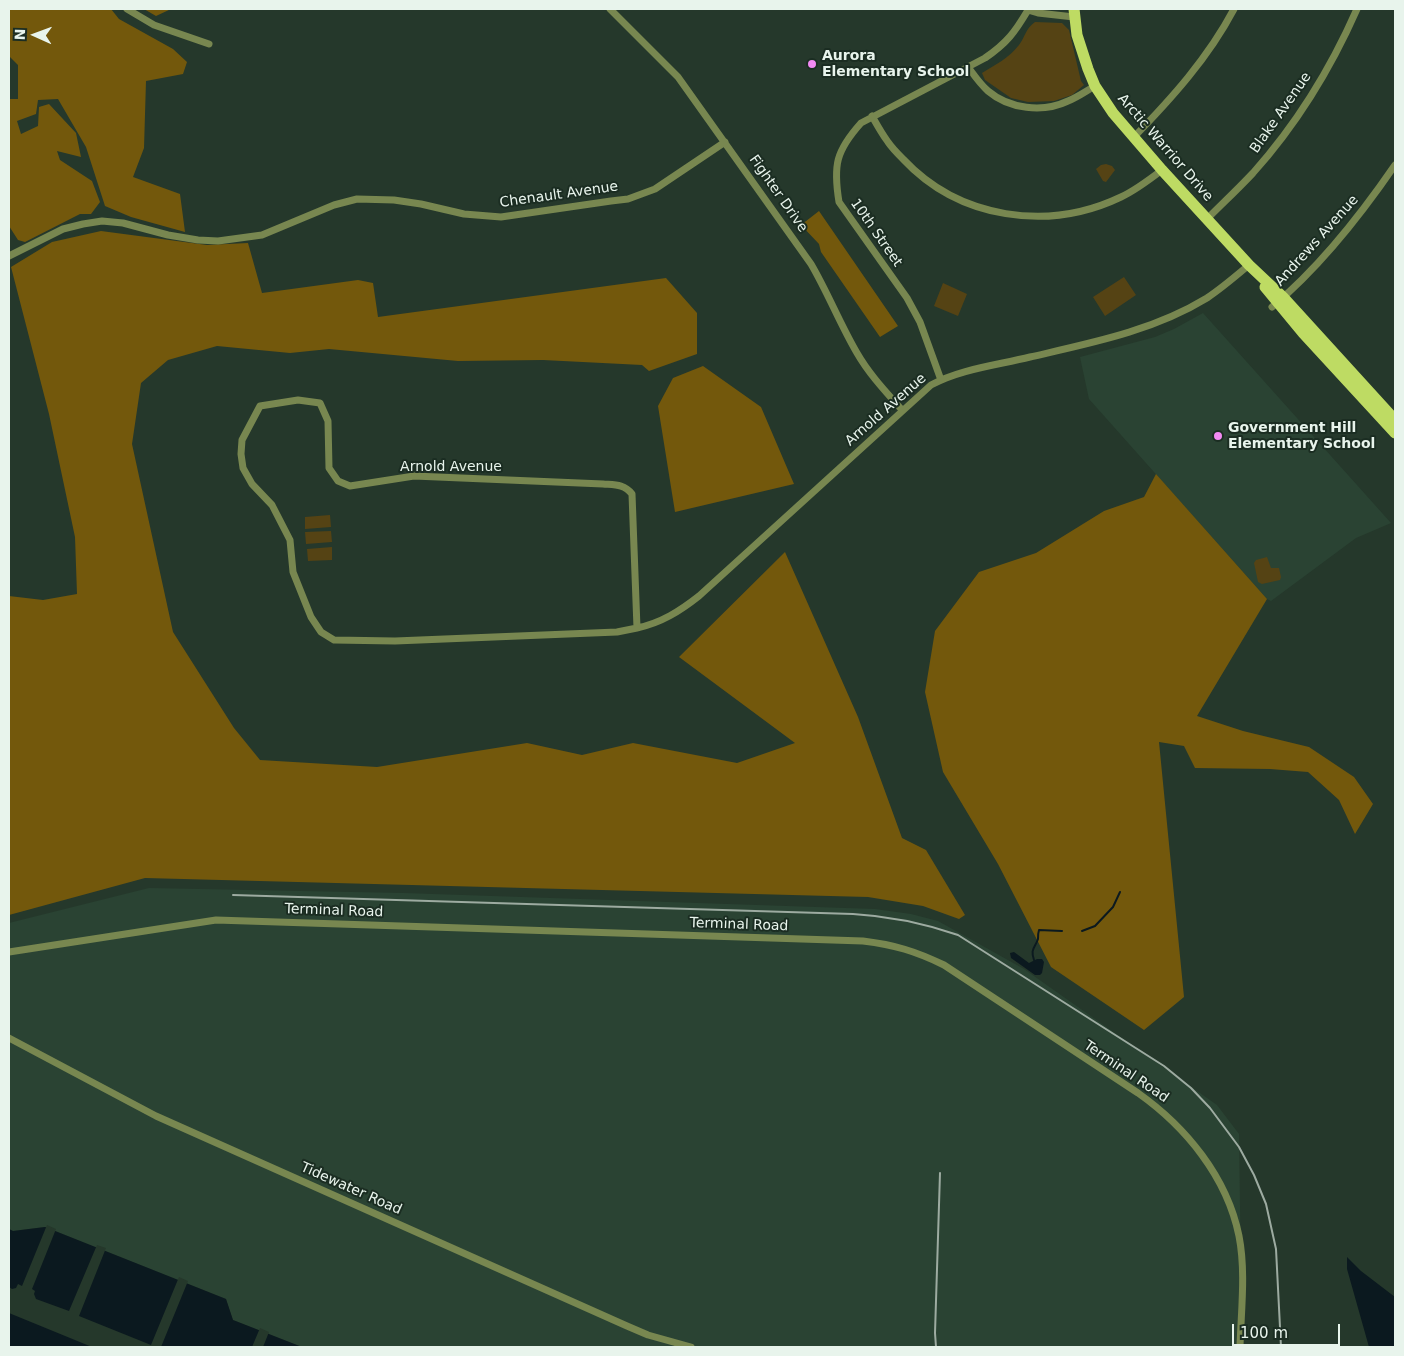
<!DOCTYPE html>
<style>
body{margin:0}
#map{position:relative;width:1404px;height:1356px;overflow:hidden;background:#25382b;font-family:"DejaVu Sans",sans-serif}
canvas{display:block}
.frame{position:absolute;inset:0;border:10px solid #e8f4ec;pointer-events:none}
.north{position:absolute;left:10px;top:10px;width:50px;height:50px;-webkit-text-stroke:4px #1b2d22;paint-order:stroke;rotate:272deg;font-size:14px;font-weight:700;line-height:20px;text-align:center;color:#e8f4ec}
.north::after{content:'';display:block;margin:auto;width:18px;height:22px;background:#e8f4ec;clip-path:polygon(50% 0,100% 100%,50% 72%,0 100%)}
.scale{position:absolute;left:1232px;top:1324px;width:108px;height:22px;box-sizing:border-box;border:2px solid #e8f4ec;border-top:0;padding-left:6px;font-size:15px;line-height:18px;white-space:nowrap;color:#e8f4ec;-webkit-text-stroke:4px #1b2d22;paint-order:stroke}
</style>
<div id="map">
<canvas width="1404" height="1356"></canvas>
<div class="frame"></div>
<div class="north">N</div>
<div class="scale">100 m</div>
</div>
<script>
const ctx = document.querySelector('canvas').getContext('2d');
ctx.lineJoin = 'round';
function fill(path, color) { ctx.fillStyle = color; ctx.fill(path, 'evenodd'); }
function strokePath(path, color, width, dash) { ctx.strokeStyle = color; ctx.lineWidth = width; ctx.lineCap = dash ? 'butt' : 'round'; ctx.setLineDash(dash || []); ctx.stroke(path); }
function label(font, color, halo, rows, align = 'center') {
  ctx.font = font + ' "DejaVu Sans",sans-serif'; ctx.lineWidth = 4; ctx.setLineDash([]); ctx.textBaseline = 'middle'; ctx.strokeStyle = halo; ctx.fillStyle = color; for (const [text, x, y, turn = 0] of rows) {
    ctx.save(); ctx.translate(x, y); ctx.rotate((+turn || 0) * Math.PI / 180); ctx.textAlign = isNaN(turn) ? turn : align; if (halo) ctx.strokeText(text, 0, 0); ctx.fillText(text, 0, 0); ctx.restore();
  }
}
fill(new Path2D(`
 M1203 313 1391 523 1356 538 1271 601 1267 599 1089 399 1080 357 1155 337 1174 329Z
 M149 888 404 893 875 909 911 914 938 921 1024 969 1217 1105 1239 1134 1242 1347H302L233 1320 226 1299 45 1227 13 1231 9 1229V923Z`), '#2a4333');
fill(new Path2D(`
 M1035 22 1062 23 1069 30 1081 81 1084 85 1072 95 1054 101 1028 102 1011 98 985 80 982 73C995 65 1009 58 1019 45 1025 37 1026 28 1035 22Z
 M1106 164 1112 166 1115 170 1106 182 1103 181 1096 169 1101 165Z
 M1124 277 1136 295 1105 316 1093 297Z
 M943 283 967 294 958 316 934 306Z
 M330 515 331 527 305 529V517Z
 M331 531 332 542 306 544 305 532Z
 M332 547V560L308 561 307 549Z
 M1267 557 1271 568H1279L1281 577 1280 580 1262 584 1258 582 1254 563 1256 560Z`), '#554314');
fill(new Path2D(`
 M9 9H111L119 19 173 49 187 62 183 74 146 81 144 148 133 177 180 194 185 232 131 217 105 206 86 147 58 99 38 100 36 114 17 121 21 134 38 126 39 107 49 104 76 133 81 157 57 151 60 160 92 181 100 202 91 214H80L25 242 18 240 9 226V99H18V65L9 56Z
 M144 9H171L156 16Z
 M819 211 898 326 880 337 821 252 819 244 801 225Z
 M101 231 207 245 248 243 262 293 358 280 373 283 378 317 666 278 697 313V354L649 371 642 365 543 360 458 361 329 349 290 353 217 346 168 360 141 383 132 444 173 632 234 728 260 760 377 767 527 743 582 755 633 743 737 763 795 743 679 657 785 552 858 717 902 838 926 850 965 915 959 919 923 906 868 897 145 878 9 915V596L43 600 77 594 75 537 49 414 11 267 52 242Z
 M703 366 761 407 794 484 675 512 658 406 673 378Z
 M1156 474 1267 599 1197 716 1243 731 1309 747 1354 777 1373 804 1355 834 1339 800 1308 772 1270 769 1195 768 1184 746 1159 742 1184 997 1144 1030 1051 967 998 864 943 772 925 692 935 631 979 572 1036 553 1104 511 1144 497Z`), '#73580c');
fill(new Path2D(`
 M1014 952 1029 963 1037 959H1042L1044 962 1042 973 1040 975H1035L1011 958 1010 953Z
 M45 1227 226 1299 233 1320 302 1347H9V1229L13 1231Z
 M1347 1257 1361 1271 1395 1297V1347H1369L1347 1269Z`), '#0b191f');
fill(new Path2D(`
 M47 1225 56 1229 32 1289 35 1291 34 1294 36 1299 69 1311 97 1245 106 1248 79 1316 151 1345 179 1277 188 1281 161 1347H92L9 1313V1287L12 1289 16 1288 18 1284 22 1286Z
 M260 1328 269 1332 263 1347H252Z`), '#25382b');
strokePath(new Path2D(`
 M1082 931 1095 926 1113 907 1120 892
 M1034 960C1030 949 1035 948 1038 939 1038 936 1038 933 1039 930L1062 931`), '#0b191f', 2);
strokePath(new Path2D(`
 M127 9 154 25 209 44
 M610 9 678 77 811 264C828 293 840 324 857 353 869 374 886 392 902 410
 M968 67C974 75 980 84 988 91 1009 109 1043 113 1068 101 1078 97 1086 91 1095 86
 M872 116C877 125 882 134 888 142 892 148 898 154 903 159 959 219 1048 232 1121 197 1136 190 1149 180 1162 170
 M1133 138C1172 98 1208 58 1234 9
 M1207 219C1222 204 1238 189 1253 173 1296 125 1331 68 1357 9
 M9 256 63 229 83 224 102 221 123 223 168 235 198 240 218 241 262 235 334 205 357 199 394 200 421 204 464 214 501 217 611 201 628 199 655 189 725 142
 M1272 307C1320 267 1360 216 1395 165
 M941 380 920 322 907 298 839 202C833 165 836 151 861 123L985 58C1007 43 1015 32 1028 10L1038 13 1074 17
 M298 400 320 403 328 421 329 468 338 481 350 486 414 476 603 484C615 485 624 484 632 494L637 628 617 632 395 641 334 640 321 632 311 617 293 572 290 540 272 505 252 484 243 468 241 454 242 440 260 406Z
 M637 628C661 623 680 611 699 596L931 385C960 369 998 365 1030 357 1091 343 1153 331 1207 298 1222 288 1236 276 1249 265
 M9 952 216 920 863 941C895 945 915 951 944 965L1138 1093C1186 1127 1227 1177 1239 1236 1246 1272 1241 1311 1240 1347
 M9 1038 156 1116 627 1326 648 1335 691 1347`), '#788750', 7);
strokePath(new Path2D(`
 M1074 9 1077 35 1088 69 1095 86 1113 113 1162 170 1249 265 1283 297 1395 420
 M1265 287 1303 333 1395 433`), '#bedb63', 11);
strokePath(new Path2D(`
 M233 895 853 914C889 916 923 923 958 935L1164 1066 1191 1088 1210 1108 1239 1147 1254 1175 1266 1204 1276 1249 1281 1347
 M936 1347 935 1333 940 1173`), '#9daba1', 2);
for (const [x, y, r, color] of [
 [812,64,5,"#f28af3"],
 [1218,436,5,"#f28af3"]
]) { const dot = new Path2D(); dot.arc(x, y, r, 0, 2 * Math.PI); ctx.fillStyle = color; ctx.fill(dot); strokePath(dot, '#1b2d22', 2); }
label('bold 14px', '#e8f4ec', '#1b2d22', [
 ["Aurora",822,56],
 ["Elementary School",822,72],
 ["Government Hill",1228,428],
 ["Elementary School",1228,444]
], 'left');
label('14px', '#e8f4ec', '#1b2d22', [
 ["Blake Avenue",1281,113,-55],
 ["Arctic Warrior Drive",1165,148,49],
 ["Fighter Drive",778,194,55],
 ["Chenault Avenue",559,195,-8],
 ["10th Street",876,233,55],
 ["Andrews Avenue",1317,241,-48],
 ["Arnold Avenue",886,410,-41],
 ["Arnold Avenue",451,467],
 ["Terminal Road",334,911,2],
 ["Terminal Road",739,925,2],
 ["Terminal Road",1126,1072,34],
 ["Tidewater Road",351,1189,24]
]);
</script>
